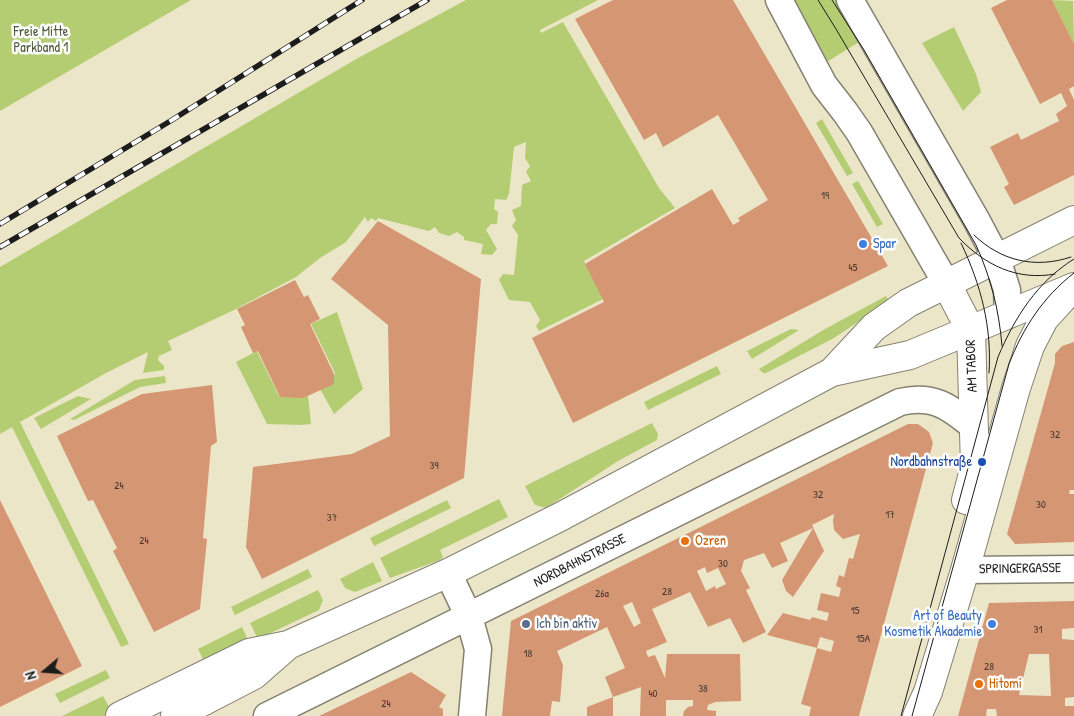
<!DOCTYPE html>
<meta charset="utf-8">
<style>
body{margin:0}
#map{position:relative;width:1074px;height:716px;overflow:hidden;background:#ece6c8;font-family:"Patrick Hand",sans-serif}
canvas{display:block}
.north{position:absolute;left:20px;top:646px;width:50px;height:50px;-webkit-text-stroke:4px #fff;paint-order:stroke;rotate:252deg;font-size:14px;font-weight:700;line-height:20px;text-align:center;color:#1c1c1c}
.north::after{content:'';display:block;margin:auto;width:18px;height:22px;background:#1c1c1c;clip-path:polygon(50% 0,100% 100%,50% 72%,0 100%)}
</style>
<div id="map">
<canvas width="1074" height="716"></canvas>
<div class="north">N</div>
</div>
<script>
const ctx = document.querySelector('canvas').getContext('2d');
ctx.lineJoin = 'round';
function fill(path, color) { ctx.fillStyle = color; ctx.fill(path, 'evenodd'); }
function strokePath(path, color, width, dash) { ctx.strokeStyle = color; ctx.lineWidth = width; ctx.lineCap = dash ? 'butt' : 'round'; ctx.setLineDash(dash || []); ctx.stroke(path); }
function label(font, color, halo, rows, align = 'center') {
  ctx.font = font + ' "Patrick Hand",sans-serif'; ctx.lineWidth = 5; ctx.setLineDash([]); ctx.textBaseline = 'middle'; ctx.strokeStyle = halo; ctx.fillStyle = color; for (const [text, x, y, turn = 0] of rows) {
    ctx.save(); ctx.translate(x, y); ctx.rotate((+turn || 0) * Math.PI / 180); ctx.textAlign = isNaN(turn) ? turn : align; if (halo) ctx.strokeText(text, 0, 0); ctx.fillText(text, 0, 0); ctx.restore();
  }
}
fill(new Path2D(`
 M0 0H191L0 111Z
 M466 0H598L540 30 541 33 563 22 659 188 675 208 584 261 603 299 539 331 536 326 540 320 530 302 509 300 499 280 503 274 514 275 518 235 512 226 516 220 512 210 521 206 522 185 531 181 526 172 530 166 525 158 526 142 514 147 509 194 506 200 495 199 494 209 498 212 497 224H491L486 230 497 249 492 255 481 254 483 244 464 240V237L457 232 449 236 439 233 435 227 429 231 378 218 376 221 371 218 368 222 365 217 346 242 320 258 296 277 234 310 168 341 172 350 159 356 158 360 164 366V370L143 373 148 352 106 373 20 422 129 644 121 647 12 427 0 434V267L358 58Z
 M788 0H842L864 39 822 65Z
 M1052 0 1073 1 1074 44Z
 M954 27 976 74 981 92 963 111 922 43Z
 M822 119 853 173 847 176 816 123Z
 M858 181 883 224 877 227 852 184Z
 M886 296 889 301 834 338 766 373H763L759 369 825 329Z
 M337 312 363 389 334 414 320 389 332 383 335 373 311 324Z
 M791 329 799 330 752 359 747 351Z
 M257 351 279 396 308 395 311 424 300 425 267 424 236 362Z
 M717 366 721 374 648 410 644 402Z
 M165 376 166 383 140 387 74 420 70 419 135 380Z
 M78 396 91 399 41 429 34 418Z
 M652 423 658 434 657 440 618 461 546 508 535 505 525 486Z
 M499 499 508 517 440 550 443 557 440 560 390 578 380 558Z
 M447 500 451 508 374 546 370 538Z
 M373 562 382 581 355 592 345 588 340 579Z
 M308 569 312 577 235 615 231 607Z
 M318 590 323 600 319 610 258 639 250 623Z
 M242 627 250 644 206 665 198 649Z
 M106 670 110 678 60 703 55 694Z
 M103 696 112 712 104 716H62Z`), '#b4cd72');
fill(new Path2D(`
 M613 0H733L888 266 573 423 532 338 604 302 585 264 712 189 733 225 740 221 738 218 768 200 718 115 663 147 656 133 644 140 575 19Z
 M1007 0H1052L1074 44V86L1069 89 1074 100V175L1014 205 1004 187 1009 184 990 147 1018 133 1021 140 1059 121 1056 114 1067 106 1061 93 1040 104 991 8Z
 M378 221 481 279 464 478 262 579 246 547 253 467 352 454 390 436 388 325 331 279Z
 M295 280 304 297 308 295 320 319 310 324 334 374V384L303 398 280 397 258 351 253 353 241 327 245 325 237 309Z
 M1074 342V490H1070L1069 494H1074V542L1015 544 1007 534 1055 363V354L1062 346Z
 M212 385 217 442 211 446 203 538 207 539 200 609 154 632 113 551 117 548 93 500 88 501 57 436 142 394Z
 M908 424H918L929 432 933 443 859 716H809L811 707 801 704 817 648 831 652 834 641 820 637 817 648 767 635 783 613 810 620 812 617 827 621 829 613 817 610 821 593 839 597 841 588 836 586 839 575 844 577 849 558 853 559 860 534 843 539 834 530 833 521 834 514 812 525 824 551 793 597 786 591 782 580 813 528 780 543 788 561 772 568 764 553 744 560 741 571 750 588 746 590 766 632 743 643 730 618 708 627 690 592 652 609 667 642 646 651 648 657 655 655 665 678 667 654H740L741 701 715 702 708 705 707 710 716 711V716H683L684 711 688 707 693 706V700H666V716H640L641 687 613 697V716H587V707L613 697 605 677 625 668 607 627 557 651 563 665 560 702 552 701 550 716H502L511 621ZM705 567 707 573 718 568 726 584 716 589 715 586 706 591 697 571ZM632 602 641 623 634 627 623 606Z
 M0 500 82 666 0 707Z
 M1074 601V628L1062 629V639L1074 640V697L1065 698V706H1074V716H997L996 709H987L986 716H958L989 603ZM1029 654H1049L1051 696 1019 695Z
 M411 672 446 695 439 707 443 709V716H319Z`), '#d59674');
const minor = new Path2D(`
 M779 0 824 85 845 112 859 132 946 283
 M850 0 977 221 997 259 1007 290 1008 315
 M965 570 1074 569
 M448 573 469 617 478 649 472 716
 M267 716 900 402C933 394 950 407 974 427`);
const tertiary = new Path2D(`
 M946 283 971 331 975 466 966 500
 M917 716 928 692 965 570 1016 388 1030 346 1044 319 1072 288`);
const secondary = new Path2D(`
 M832 372 874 327 908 303 1074 220
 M120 716 249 653 288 645 448 573 560 517 832 372 910 355 1074 287
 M175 716 254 675 287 646`);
strokePath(minor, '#848172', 29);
strokePath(tertiary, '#848172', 30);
strokePath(secondary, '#848172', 30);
strokePath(minor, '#fff', 26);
strokePath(tertiary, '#fff', 28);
strokePath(secondary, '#fff', 28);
strokePath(new Path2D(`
 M818 0 836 29 959 238C985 265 1017 281 1055 274
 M832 0 864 50 976 245C991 278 999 310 1002 346
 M974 235C1001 261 1035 269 1071 257
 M961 243C981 285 992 327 989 373
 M901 716 998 357C1015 317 1037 282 1074 259
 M912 716 1009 364C1023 328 1043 297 1074 273`), '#1c1c1c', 1);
const rail = new Path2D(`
 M0 224 172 120 362 0
 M0 247 427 0`);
strokePath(rail, '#1c1c1c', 5.5);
strokePath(rail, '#fff', 4, [11]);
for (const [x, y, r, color] of [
 [863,244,5,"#3f7fe0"],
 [982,462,5,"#1a4fb4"],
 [685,541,5,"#e8710a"],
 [526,624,5,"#5c6f8a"],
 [992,624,5,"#3f7fe0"],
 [979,684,5,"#e8710a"]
]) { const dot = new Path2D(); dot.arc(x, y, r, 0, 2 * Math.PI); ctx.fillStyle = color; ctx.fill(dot); strokePath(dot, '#fff', 2); }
label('11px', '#4a3a32', null, [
 ["19",825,196],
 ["45",853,268],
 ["32",1055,435],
 ["39",434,466],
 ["24",119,486],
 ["32",818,495],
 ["30",1041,505],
 ["17",890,515],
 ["37",332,518],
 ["24",144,541],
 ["30",723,564],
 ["28",667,592],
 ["26a",602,594],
 ["15",855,611],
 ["31",1038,630],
 ["15A",863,639],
 ["18",528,654],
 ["28",989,667],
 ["38",703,689],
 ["40",653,694],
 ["24",386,704]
]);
label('14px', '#515a3a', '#fff', [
 ["Freie Mitte",41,32],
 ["Parkband 1",41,48]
]);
label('14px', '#366cbe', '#fff', [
 ["Spar",873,244],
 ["Art of Beauty",982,616,"right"],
 ["Kosmetik Akademie",982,632,"right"]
], 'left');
label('14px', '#1c1c1c', '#fff', [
 ["AM TABOR",972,366,-92],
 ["NORDBAHNSTRASSE",580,561,-27],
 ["SPRINGERGASSE",1020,569,-1]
]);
label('14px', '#164399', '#fff', [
 ["Nordbahnstraße",972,462]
], 'right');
label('14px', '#c56008', '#fff', [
 ["Ozren",695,541],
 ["Hitomi",989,684]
], 'left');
label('14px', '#4e5e75', '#fff', [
 ["Ich bin aktiv",536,624]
], 'left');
</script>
